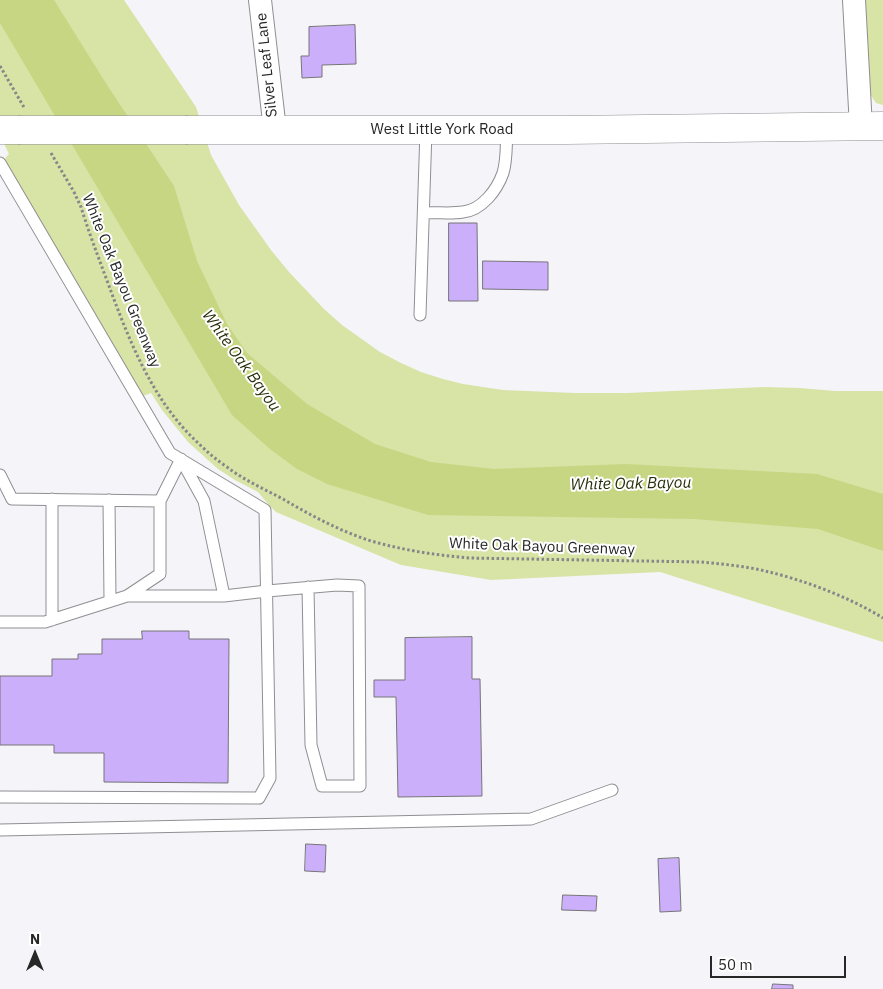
<!DOCTYPE html>
<style>
body{margin:0}
#map{position:relative;width:883px;height:989px;overflow:hidden;background:#f5f4f8;font-family:"IBM Plex Sans",sans-serif}
canvas{display:block}
.north{position:absolute;left:10px;top:929px;width:50px;height:50px;-webkit-text-stroke:4px #fff;paint-order:stroke;rotate:0deg;font-size:14px;font-weight:700;line-height:20px;text-align:center;color:#272728}
.north::after{content:'';display:block;margin:auto;width:18px;height:22px;background:#272728;clip-path:polygon(50% 0,100% 100%,50% 72%,0 100%)}
.scale{position:absolute;left:710px;top:956px;width:136px;height:22px;box-sizing:border-box;border:2px solid #272728;border-top:0;padding-left:6px;font-size:15px;line-height:18px;white-space:nowrap;color:#272728;-webkit-text-stroke:4px #fff;paint-order:stroke}
</style>
<div id="map">
<canvas width="883" height="989"></canvas>
<div class="north">N</div>
<div class="scale">50 m</div>
</div>
<script>
const ctx = document.querySelector('canvas').getContext('2d');
ctx.lineJoin = 'round';
function fill(path, color) { ctx.fillStyle = color; ctx.fill(path, 'evenodd'); }
function strokePath(path, color, width, dash) { ctx.strokeStyle = color; ctx.lineWidth = width; ctx.lineCap = dash ? 'butt' : 'round'; ctx.setLineDash(dash || []); ctx.stroke(path); }
function label(font, color, halo, rows, align = 'center') {
  ctx.font = font + ' "IBM Plex Sans",sans-serif'; ctx.lineWidth = 4; ctx.setLineDash([]); ctx.textBaseline = 'middle'; ctx.strokeStyle = halo; ctx.fillStyle = color; for (const [text, x, y, turn = 0] of rows) {
    ctx.save(); ctx.translate(x, y); ctx.rotate((+turn || 0) * Math.PI / 180); ctx.textAlign = isNaN(turn) ? turn : align; if (halo) ctx.strokeText(text, 0, 0); ctx.fillText(text, 0, 0); ctx.restore();
  }
}
fill(new Path2D(`
 M0 0H124L196 107 211 155 239 205 271 250 289 272 324 309 342 325 380 352 401 363 421 372 443 379 463 384 503 390 575 393H627L765 387 800 388 835 391H883V642L660 572 491 580 401 565 276 512 268 504 258 492 235 480 218 469 188 442 162 410 151 393 143 396 5 162C5 158 6 157 9 154L0 135Z
 M861 0H883V105L876 103 870 94Z`), '#d8e3a6');
fill(new Path2D(`
 M0 0H54L107 85 174 186 197 261 227 324 247 353 307 404 375 444 431 462 494 469 626 464 817 474 883 494V551L818 529 694 519 428 515 327 484 297 469 270 449 232 415 0 23Z`), '#c7d682');
const building = new Path2D(`
 M355 25 356 64 322 65V77L302 78 301 56H309V27Z
 M449 223H477L478 301H449Z
 M483 261 548 262V290L483 289Z
 M142 631H189V639H229L228 783 104 782V753H54V745H0V676H52V659H78V654H102V639H142Z
 M472 637V679H480L482 796 398 797 396 697H374V680H405V638Z
 M306 844 326 845 325 872 305 871Z
 M679 858 681 911 660 912 658 859Z
 M563 895 597 896 596 911 562 910Z
 M773 984 793 985V989H772Z`);
fill(building, '#ccaffb');
strokePath(building, '#767478', 1);
const lane = new Path2D(`
 M0 163 170 453 265 510 270 778 259 798 0 797
 M424 213C436 212 450 214 463 212 482 210 497 190 503 173 507 160 506 145 507 130
 M420 315 426 130
 M182 461 204 501 224 596
 M0 475 12 499 160 501 181 459
 M52 499V620
 M109 500 110 601
 M127 596 160 574V501
 M0 622H45L127 596H224L267 591 337 585 359 586 360 786H322L311 745 308 587
 M0 830 531 819 612 790`);
const street = new Path2D(`
 M260 0 275 130
 M854 0 861 127`);
const secondary = new Path2D(`
 M0 130H18
 M188 130H566L883 126`);
strokePath(lane, '#908e92', 13);
strokePath(street, '#908e92', 24);
strokePath(secondary, '#908e92', 29);
strokePath(new Path2D(`
 M0 66 25 109
 M51 153 74 192 81 207C89 233 99 259 109 286 129 340 152 399 195 440 205 450 215 459 227 467 244 480 264 489 283 499 310 515 338 530 368 540 401 550 435 555 469 558L701 562C722 564 744 566 765 571 804 580 849 597 883 618`), '#878689', 3, [2.5, 2.5]);
strokePath(lane, '#fff', 11);
strokePath(street, '#fff', 22);
strokePath(secondary, '#fff', 28);
const secondaryBridge = new Path2D(`
 M18 130H188`);
strokePath(secondaryBridge, '#908e92', 29, []);
strokePath(secondaryBridge, '#fff', 28);
label('15px', '#272728', '#fff', [
 ["Silver Leaf Lane",267,65,-96],
 ["West Little York Road",442,130],
 ["White Oak Bayou Greenway",121,281,68],
 ["White Oak Bayou Greenway",542,547,2]
]);
label('italic 16px', '#292e0a', '#fff', [
 ["White Oak Bayou",241,361,54],
 ["White Oak Bayou",631,484,-1]
]);
</script>
